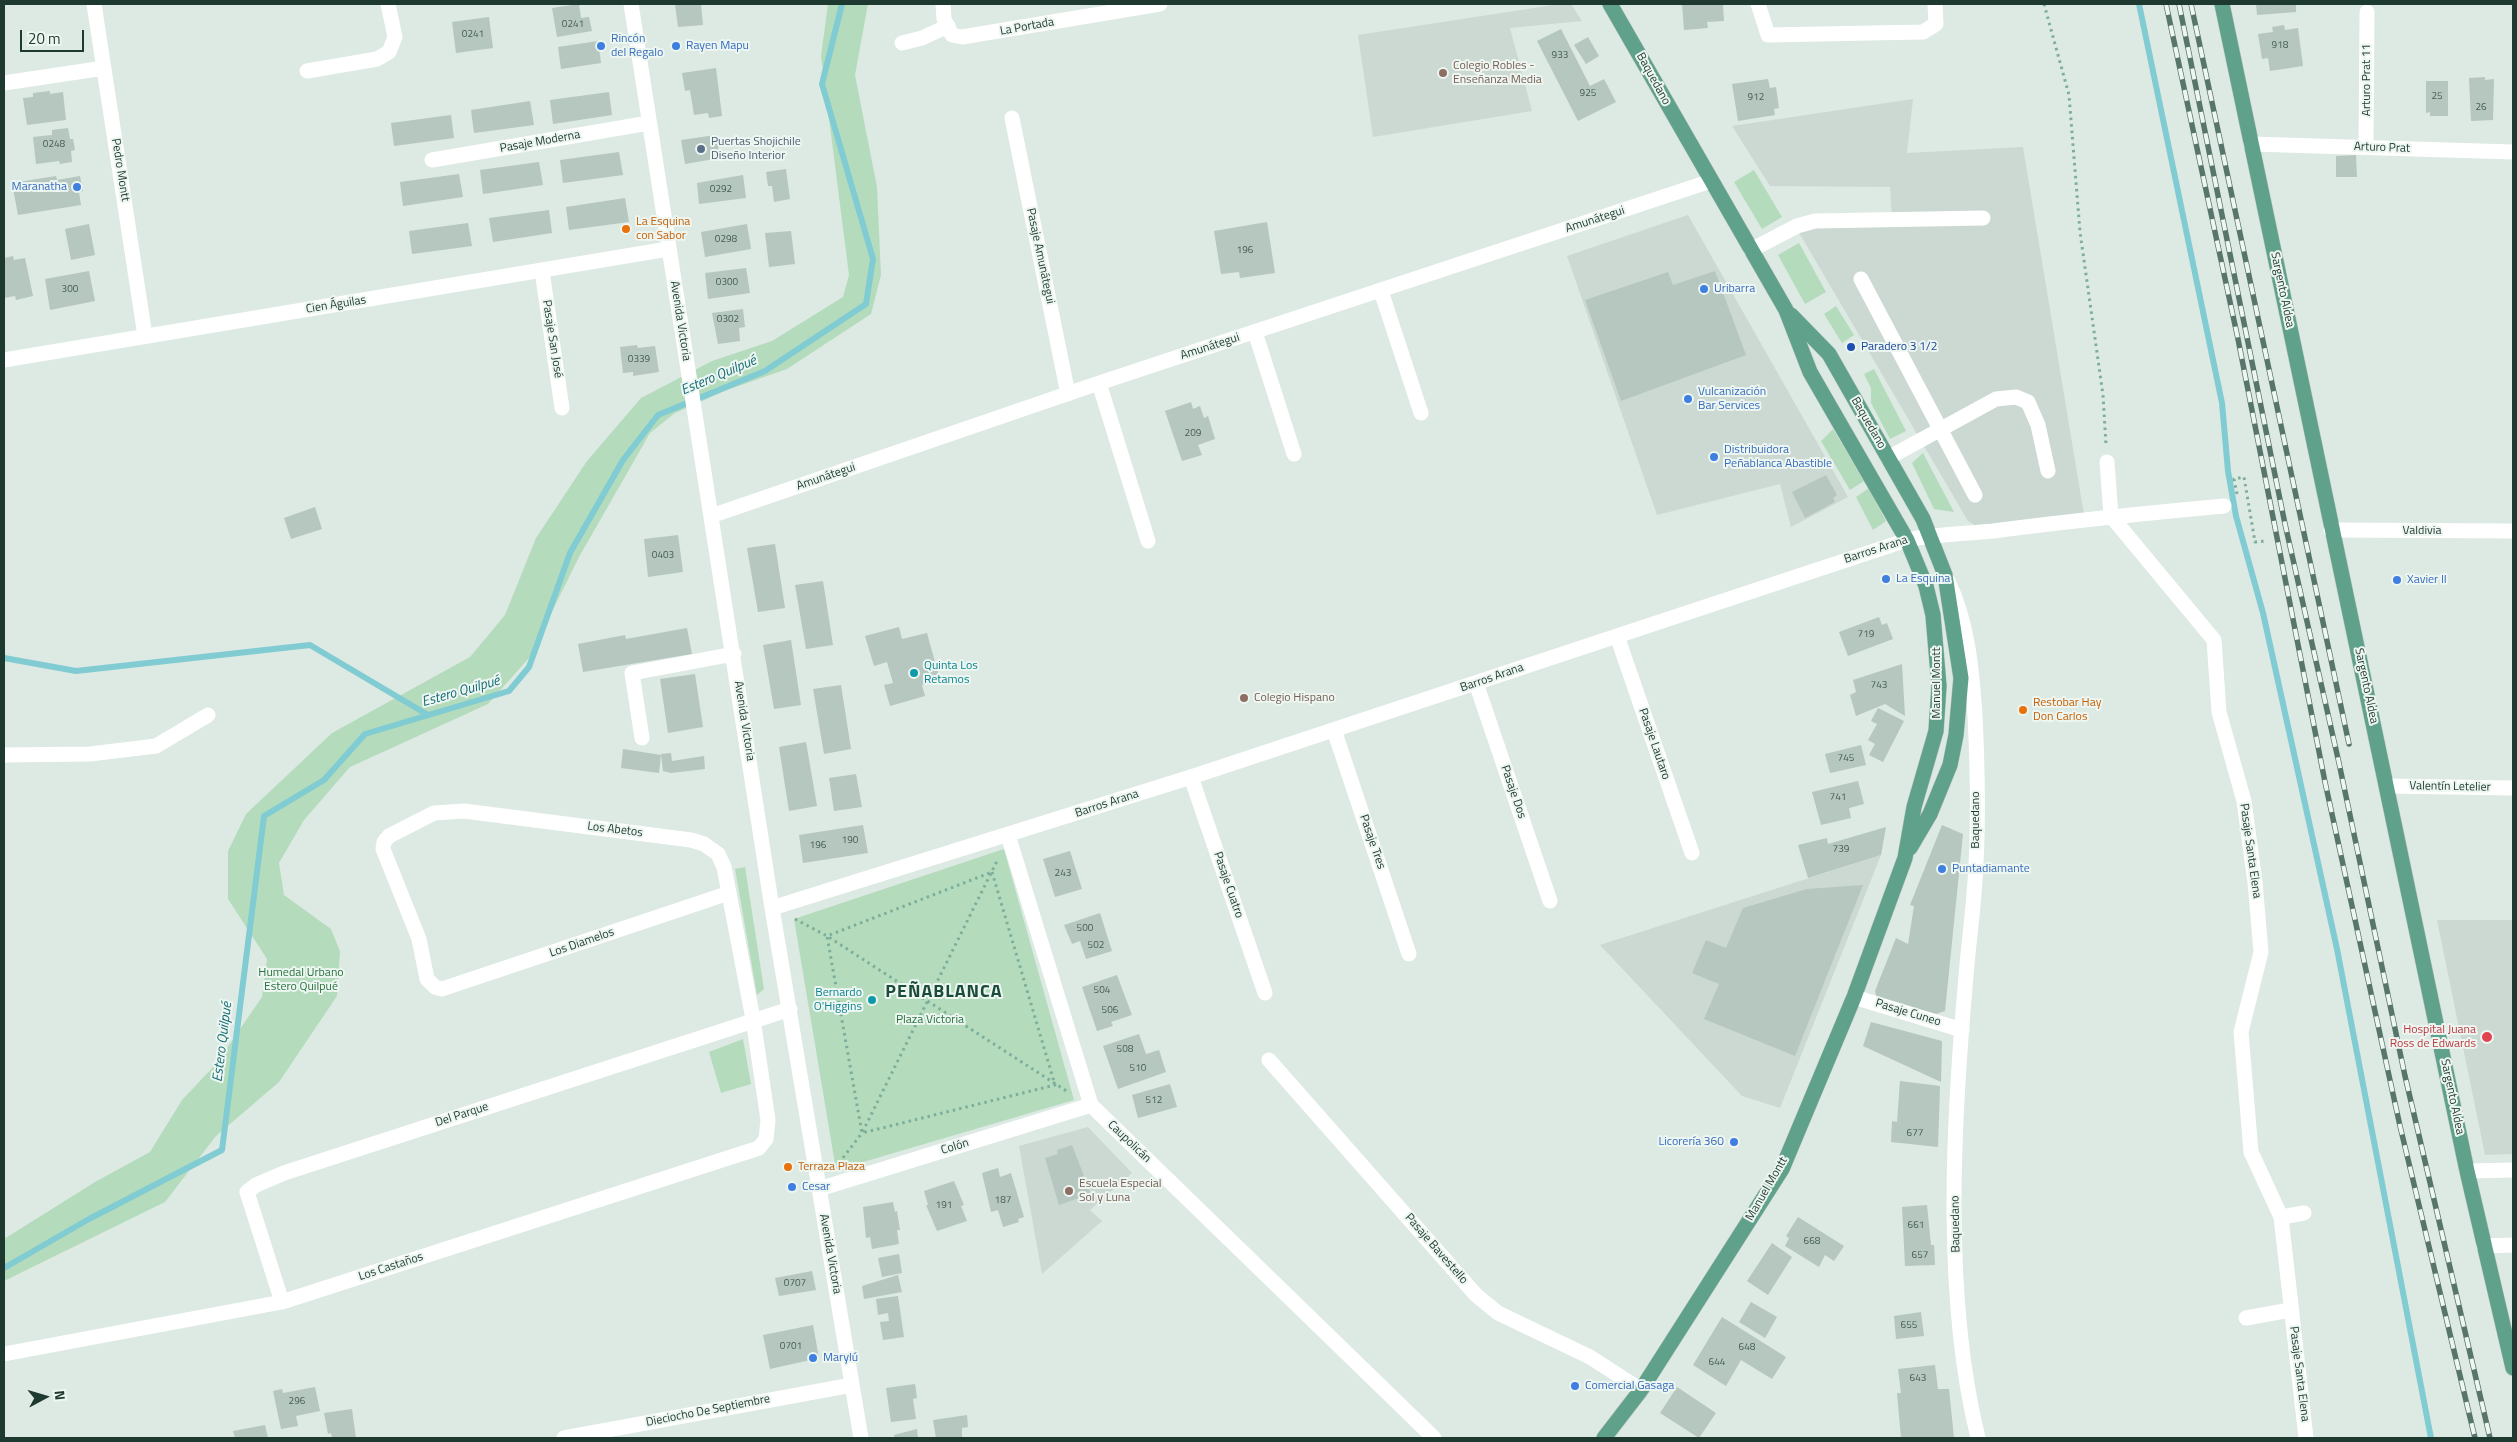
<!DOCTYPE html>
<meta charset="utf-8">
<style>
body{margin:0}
#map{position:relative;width:2517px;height:1442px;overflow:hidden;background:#dde9e3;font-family:"Titillium Web",sans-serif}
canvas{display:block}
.frame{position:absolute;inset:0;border:5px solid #1e3930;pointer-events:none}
.north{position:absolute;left:20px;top:1372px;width:50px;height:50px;-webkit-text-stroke:4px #edf6f1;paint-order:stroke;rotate:84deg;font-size:14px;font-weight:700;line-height:20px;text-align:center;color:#1e3930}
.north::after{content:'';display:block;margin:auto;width:18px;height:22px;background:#1e3930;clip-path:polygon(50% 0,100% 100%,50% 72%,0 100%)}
.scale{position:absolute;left:20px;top:30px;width:64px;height:22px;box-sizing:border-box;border:2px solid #1e3930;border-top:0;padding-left:6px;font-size:15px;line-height:18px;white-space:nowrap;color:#1e3930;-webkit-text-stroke:4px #edf6f1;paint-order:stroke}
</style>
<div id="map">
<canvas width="2517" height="1442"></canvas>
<div class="frame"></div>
<div class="north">N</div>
<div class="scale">20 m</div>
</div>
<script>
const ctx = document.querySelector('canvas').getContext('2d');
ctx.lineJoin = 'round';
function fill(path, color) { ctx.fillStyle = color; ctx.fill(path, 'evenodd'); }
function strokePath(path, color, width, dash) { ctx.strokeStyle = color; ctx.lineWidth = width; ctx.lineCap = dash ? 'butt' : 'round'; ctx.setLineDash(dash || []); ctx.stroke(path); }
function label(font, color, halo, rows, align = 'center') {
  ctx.font = font + ' "Titillium Web",sans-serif'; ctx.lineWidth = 4; ctx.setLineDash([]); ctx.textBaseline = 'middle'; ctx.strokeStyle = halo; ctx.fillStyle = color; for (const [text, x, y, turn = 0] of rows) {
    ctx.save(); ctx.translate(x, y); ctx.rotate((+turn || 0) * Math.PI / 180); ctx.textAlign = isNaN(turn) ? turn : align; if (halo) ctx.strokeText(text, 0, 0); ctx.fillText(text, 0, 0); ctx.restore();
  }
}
fill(new Path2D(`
 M1560 4H1571L1582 21 1510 28 1532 111 1373 137 1358 35Z
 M1913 99 1907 153 2023 147 2084 515 1976 526 1968 521 1794 224 1892 218 1890 187 1770 186 1732 126Z
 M1688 215 1848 497 1791 527 1780 484 1657 515 1567 256Z
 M1881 855 1780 1108 1742 1096 1600 945Z
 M2437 920H2513V1154L2485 1155Z
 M1088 1127 1132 1173 1090 1210 1102 1221 1042 1274 1019 1146Z`), '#cbd9d2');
fill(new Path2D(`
 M828 4H868L855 75 877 187 881 275 871 314 787 369 727 390 675 413 650 433 579 557 529 658 488 704 350 767 304 820 279 863 284 895 331 929 340 951 337 996 279 1082 216 1136 165 1202 4 1281V1239L95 1182 150 1152 182 1100 216 1064 262 997 267 959 228 899V851L246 814 332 733 470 657 505 615 536 538 587 461 641 398 712 361 772 341 843 297 849 275 821 56Z
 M1754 170 1782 217 1762 229 1734 182Z
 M1799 243 1826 292 1805 304 1778 255Z
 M1836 306 1854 335 1842 343 1824 314Z
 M1874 369 1906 431 1890 439 1871 403V388L1864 374Z
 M1833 429 1864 481 1850 490 1821 441Z
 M1923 453 1954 512 1934 509 1912 463Z
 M1869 488 1886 521 1873 530 1856 497Z
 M1004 849 1074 1100 836 1170 794 919Z
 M745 867 764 989 757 995 735 869Z
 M743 1039 751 1084 721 1093 709 1052Z`), '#b4dcbc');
strokePath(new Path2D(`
 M2139 4 2222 403 2228 471 2236 516 2263 613 2337 949 2431 1438
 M4 658 76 671 310 645 428 715
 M4 1268 89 1219 222 1150 264 816 324 780 365 734 509 691 529 667 570 553 623 460 658 415 765 371 866 304 873 259 822 84 842 4`), '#81cbd2', 6);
fill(new Path2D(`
 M579 4 581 18 589 17 592 31 557 37 552 8Z
 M675 4H701L703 25 678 27Z
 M1682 4H1723L1724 21 1707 22 1708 28 1684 30Z
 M2256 4H2296V12L2257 15Z
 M489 17 493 48 456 53 452 22Z
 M2284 25 2285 30 2298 28 2303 66 2270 71 2268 58 2262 59 2258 34 2273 32 2272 27Z
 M1561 29 1590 86 1604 79 1616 102 1578 121 1537 41Z
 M1588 37 1599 56 1586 64 1574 45Z
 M598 41 601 63 561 69 558 47Z
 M716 68 722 116 709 118 708 113 694 115 690 90 685 91 682 73Z
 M2485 77V80L2494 79 2493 120 2471 121 2469 78Z
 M1768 79 1770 88 1776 87 1779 108 1774 109 1775 115 1738 121 1732 84Z
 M2426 81H2448V116H2430V112L2426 113Z
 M50 91V94L63 92 66 120 27 125 23 98 33 97V93Z
 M609 92 612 115 553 124 550 100Z
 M530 101 534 125 474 133 471 110Z
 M451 115 454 138 394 146 391 123Z
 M68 128 70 139H73L75 150 71 151 72 162 60 164 59 161 36 164 33 137 52 135V130Z
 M716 135 720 158 685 164 681 140Z
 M619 152 623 175 563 183 560 160Z
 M2356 155 2357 177H2336V156Z
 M539 162 543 185 483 194 480 170Z
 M786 169 790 199 774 202 772 186H768L766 172Z
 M459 174 463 197 403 206 400 182Z
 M743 175 746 198 699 204 697 183Z
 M56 176 57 180 80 176 83 191 79 192 81 205 18 215 12 183Z
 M625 198 629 222 569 230 566 207Z
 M549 210 552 233 493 242 489 218Z
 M1267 222 1275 273 1240 278 1239 272 1221 274 1214 231Z
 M468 223 472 246 412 254 409 231Z
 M89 224 95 255 71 260 65 229Z
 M747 224 751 249 705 257 701 232Z
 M791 231 795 264 769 267 765 233Z
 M13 256 14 260 25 258 33 296 16 300 15 296 4 298V258Z
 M746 268 750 293 708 299 705 273Z
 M89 271 95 301 50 310 45 279Z
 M1715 271 1746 355 1621 401 1585 300 1668 272 1673 285Z
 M743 309 745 327 739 328 740 341 718 344 712 313Z
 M637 345 638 348 655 346 659 372 633 376V372L623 373 620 347Z
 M1191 402 1193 409 1200 406 1204 418 1208 416 1215 439 1198 445 1202 455 1182 461 1165 411Z
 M1826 475 1837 495 1833 498 1835 502 1805 518 1792 492Z
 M315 507 322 529 291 539 284 518Z
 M678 535 683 572 648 577 644 539Z
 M775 544 785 608 758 612 747 548Z
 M823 581 833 645 806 649 795 585Z
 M1879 617 1882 625 1887 623 1893 639 1848 656 1839 632Z
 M899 627 902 639 927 633 940 680 922 685 925 696 890 706 884 685 893 683 887 662 874 666 865 636Z
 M687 628 692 654 583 672 578 644 625 635 626 639Z
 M791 640 801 705 774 709 763 645Z
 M1902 664 1905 716 1885 704 1856 716 1850 695 1856 692 1853 680Z
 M695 674 703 727 668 733 660 679Z
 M841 685 851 749 824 754 813 689Z
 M1878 708 1904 721 1883 762 1869 755 1875 744 1868 740 1877 724 1871 721Z
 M806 742 817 806 789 811 779 747Z
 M1861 745 1866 765 1830 773 1825 754Z
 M623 749 661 755 659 773 621 768Z
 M671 753 672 761 704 756 705 769 671 773 663 771 661 754Z
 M856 774 862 807 834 811 829 778Z
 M1858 781 1864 804 1849 808 1851 818 1821 825 1812 792Z
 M863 825 868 853 803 863 799 835Z
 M1942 825 1963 834 1945 1011 1936 1014 1877 999 1875 991 1896 938 1908 944 1914 906 1910 905Z
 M1886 827 1881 855 1808 878 1798 845 1827 838 1828 844Z
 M1070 851 1082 889 1055 897 1043 859Z
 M1863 885 1795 1056 1704 1019 1719 984 1692 973 1706 940 1726 948 1743 908 1807 889Z
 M1100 913 1112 951 1086 959 1080 941 1072 944 1064 925Z
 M1117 975 1132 1015 1111 1022 1113 1026 1097 1031 1082 987Z
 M1871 1022 1942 1041 1941 1082 1863 1046Z
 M1139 1034 1146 1054 1159 1050 1166 1072 1118 1089 1103 1046Z
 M1900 1081 1940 1086 1938 1147 1891 1142 1892 1121 1897 1122Z
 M1170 1084 1177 1107 1138 1118 1132 1095Z
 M1072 1145 1084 1176 1080 1177 1082 1184 1087 1183 1090 1194 1059 1205 1045 1158 1058 1154 1057 1150Z
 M998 1168 1000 1177 1011 1173 1024 1217 1018 1219 1019 1222 1003 1227 998 1210 991 1212 982 1173Z
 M954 1181 964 1205 961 1206 967 1221 937 1231 926 1205H928L924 1191Z
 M893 1202 895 1212 897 1211 900 1230H897L899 1244 872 1249 870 1237 866 1238 863 1207Z
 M1927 1205 1931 1245H1934L1935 1265 1905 1266 1902 1207Z
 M1798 1217 1844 1246 1834 1261 1825 1255 1819 1267 1785 1246 1789 1238 1786 1236Z
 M1772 1243 1792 1257 1768 1295 1747 1281Z
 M899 1254 902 1273 882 1277 878 1258Z
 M812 1271 816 1290 779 1296 775 1278Z
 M898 1275 902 1292 864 1299 862 1286Z
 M898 1296 904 1337 883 1340 880 1322 889 1321 888 1313 878 1315 876 1299Z
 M1751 1302 1777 1317 1765 1338 1739 1322Z
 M1921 1312 1924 1336 1896 1339 1894 1316Z
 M1722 1317 1786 1357 1772 1379 1741 1360 1726 1386 1693 1365Z
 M813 1325 819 1358 770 1369 763 1335Z
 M1935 1365 1938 1389H1949L1954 1438H1901L1897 1393H1901L1898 1369Z
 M915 1384 917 1398 913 1399 916 1419 891 1422 886 1388Z
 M315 1387 320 1411 296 1416 298 1426 281 1429 273 1391 282 1389 283 1393Z
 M1677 1387 1716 1413 1699 1438 1660 1413Z
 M352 1409 356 1438H332L331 1433 328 1434 324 1413Z
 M967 1415 968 1427 962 1428V1437L936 1438 933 1420Z
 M265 1425 268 1438H235L233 1431Z
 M917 1429 918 1438H895L894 1435Z`), '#b5c7be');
const major = new Path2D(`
 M2222 4 2467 1171 2513 1368
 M1791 315 1829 354 1923 519 1945 575 1961 678 1956 735 1950 765 1930 814 1910 848
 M1604 1438 1641 1390 1782 1169 1854 997 1905 858 1914 807 1936 731 1939 686 1933 615 1926 586 1907 540 1810 372 1786 310 1610 4`);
strokePath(major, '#bcc4c1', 16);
strokePath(new Path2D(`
 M2044 4 2069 95 2080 232 2103 395 2106 445
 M2237 494 2234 479 2244 477 2255 542 2266 541
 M992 872 1055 1085 862 1133 827 936Z
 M795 919 827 936 1068 1092
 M839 1163 862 1133 997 861`), '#7cae9b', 3, [2.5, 4]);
strokePath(new Path2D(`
 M94 4 145 336
 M631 4 772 908 861 1438
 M943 4 944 19 952 35 962 37 1160 4
 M1758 4 1768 35 1923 32 1936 24 1935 4
 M902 43 922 38 948 26
 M307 71 377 59 389 52 395 37 388 4
 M4 83 104 68
 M1012 118 1068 394
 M2251 144 2513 152
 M2366 147 2367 12
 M432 160 649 123
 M1751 250 1797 226 1815 221 1983 218
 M542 271 562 408
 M1861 279 1975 495
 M1381 291 1421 413
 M1255 332 1294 454
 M4 360 668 249
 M1099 383 1148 541
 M1888 458 1996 399 2016 397 2028 402 2038 425 2048 471
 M2107 462 2111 516 2214 640 2219 712 2244 801 2255 882 2261 952 2241 1032 2251 1152 2281 1217 2306 1438
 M711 516 1099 383 1711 181
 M2331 530 2513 531
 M1948 581C1968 623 1972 670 1975 716 1978 775 1979 835 1974 894 1972 921 1968 949 1966 976 1953 1122 1943 1296 1978 1438
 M1617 636 1692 853
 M1476 683 1550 901
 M1334 730 1409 954
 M642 738 632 673 734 654
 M4 755 90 754 156 746 208 715
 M1191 777 1265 993
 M2387 786 2513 788
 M1008 835 1091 1105 1434 1438
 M772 908 1191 777 1907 540C1935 534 1964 534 1993 531 2070 521 2147 513 2224 506
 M1854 997 1962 1030
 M1269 1060 1476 1295 1498 1313 1590 1357 1641 1390
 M2467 1171 2513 1170
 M819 1189 1091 1105
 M2281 1217 2304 1213
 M2484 1246 2513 1245
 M282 1302 247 1192 256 1185 284 1173 790 1009
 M2246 1318 2290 1310
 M4 1354 282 1302 759 1148 766 1139 768 1120 753 1019 724 867 718 854 704 844 691 840 464 811 434 813 389 836 384 842 383 849 419 939 427 979 435 987 442 989 729 893
 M564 1438 852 1385`), '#fff', 15);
strokePath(major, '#5fa18b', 15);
const rail = new Path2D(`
 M2166 4 2238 339 2325 782 2400 1126 2475 1438
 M2179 4 2285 524 2339 763 2405 1076 2490 1438
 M2191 4 2349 744`);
strokePath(rail, '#58756b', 5.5);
strokePath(rail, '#edf6f1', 4, [11]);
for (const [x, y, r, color] of [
 [601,46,5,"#3f7fe0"],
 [676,46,5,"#3f7fe0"],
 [1443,73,5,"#8d6e63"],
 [701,149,5,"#5c6f8a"],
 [77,187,5,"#3f7fe0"],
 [626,229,5,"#e8710a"],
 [1704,289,5,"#3f7fe0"],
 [1851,347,5,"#1a4fb4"],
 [1688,399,5,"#3f7fe0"],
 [1714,457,5,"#3f7fe0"],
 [1886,579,5,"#3f7fe0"],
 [2397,580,5,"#3f7fe0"],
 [914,673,5,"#0f9aa8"],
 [1244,698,5,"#8d6e63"],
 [2023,710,5,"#e8710a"],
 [1942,869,5,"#3f7fe0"],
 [872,1000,5,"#0f9aa8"],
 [2487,1037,6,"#e0444e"],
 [1734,1142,5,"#3f7fe0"],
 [788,1167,5,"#e8710a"],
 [792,1187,5,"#3f7fe0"],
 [1069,1191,5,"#8d6e63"],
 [813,1358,5,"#3f7fe0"],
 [1575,1386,5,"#3f7fe0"]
]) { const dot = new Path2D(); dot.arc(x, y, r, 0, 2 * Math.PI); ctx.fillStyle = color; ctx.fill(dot); strokePath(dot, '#edf6f1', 2); }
label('10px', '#445c54', null, [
 ["0241",573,25],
 ["0241",473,35],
 ["918",2280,46],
 ["933",1560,56],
 ["925",1588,94],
 ["25",2437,97],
 ["912",1756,98],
 ["26",2481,108],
 ["0248",54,145],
 ["0292",721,190],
 ["0298",726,240],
 ["196",1245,251],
 ["0300",727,283],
 ["300",70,290],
 ["0302",728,320],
 ["0339",639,360],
 ["209",1193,434],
 ["0403",663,556],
 ["719",1866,635],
 ["743",1879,686],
 ["745",1846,759],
 ["741",1838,798],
 ["190",850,841],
 ["196",818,846],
 ["739",1841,850],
 ["243",1063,874],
 ["500",1085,929],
 ["502",1096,946],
 ["504",1102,991],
 ["506",1110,1011],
 ["508",1125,1050],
 ["510",1138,1069],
 ["512",1154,1101],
 ["677",1915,1134],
 ["187",1003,1201],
 ["191",944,1206],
 ["661",1916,1226],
 ["668",1812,1242],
 ["657",1920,1256],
 ["0707",795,1284],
 ["655",1909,1326],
 ["0701",791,1347],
 ["648",1747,1348],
 ["644",1717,1363],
 ["643",1918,1379],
 ["296",297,1402]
]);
label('12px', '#1e3930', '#edf6f1', [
 ["La Portada",1027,27,-10],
 ["Baquedano",1653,79,61],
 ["Arturo Prat 11",2367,80,-90],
 ["Pasaje Moderna",540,142,-10],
 ["Arturo Prat",2382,148,2],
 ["Pedro Montt",120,170,81],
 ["Amunátegui",1595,220,-18],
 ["Pasaje Amunátegui",1040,256,78],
 ["Sargento Aldea",2282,290,78],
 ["Cien Águilas",336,305,-9],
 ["Avenida Victoria",680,321,81],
 ["Pasaje San José",552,339,81],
 ["Amunátegui",1210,347,-18],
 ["Baquedano",1868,423,60],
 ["Amunátegui",826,477,-19],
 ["Valdivia",2422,531],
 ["Barros Arana",1876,550,-18],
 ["Barros Arana",1492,678,-19],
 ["Manuel Montt",1937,683,-90],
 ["Sargento Aldea",2366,686,78],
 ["Avenida Victoria",744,721,81],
 ["Pasaje Lautaro",1654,744,71],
 ["Valentín Letelier",2450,787,1],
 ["Pasaje Dos",1513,792,71],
 ["Barros Arana",1107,804,-18],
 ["Baquedano",1976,820,-90],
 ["Los Abetos",615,830,7],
 ["Pasaje Tres",1372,842,71],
 ["Pasaje Santa Elena",2250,851,82],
 ["Pasaje Cuatro",1228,885,71],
 ["Los Diamelos",582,943,-19],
 ["Pasaje Cuneo",1908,1013,17],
 ["Sargento Aldea",2452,1097,78],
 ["Del Parque",462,1115,-18],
 ["Caupolicán",1129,1142,44],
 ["Colón",955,1147,-17],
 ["Manuel Montt",1767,1189,-60],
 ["Baquedano",1956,1224,-91],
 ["Pasaje Bavestello",1436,1249,49],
 ["Avenida Victoria",830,1254,80],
 ["Los Castaños",391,1267,-18],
 ["Pasaje Santa Elena",2299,1374,83],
 ["Dieciocho De Septiembre",708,1411,-11]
]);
label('12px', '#366cbe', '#edf6f1', [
 ["Rincón",611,39],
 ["del Regalo",611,53],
 ["Rayen Mapu",686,46],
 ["Maranatha",67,187,"right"],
 ["Uribarra",1714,289],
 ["Vulcanización",1698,392],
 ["Bar Services",1698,406],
 ["Distribuidora",1724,450],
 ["Peñablanca Abastible",1724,464],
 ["La Esquina",1896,579],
 ["Xavier II",2407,580],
 ["Puntadiamante",1952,869],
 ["Licorería 360",1724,1142,"right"],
 ["Cesar",802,1187],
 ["Marylú",823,1358],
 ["Comercial Gasaga",1585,1386]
], 'left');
label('12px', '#785e54', '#edf6f1', [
 ["Colegio Robles -",1453,66],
 ["Enseñanza Media",1453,80],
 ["Colegio Hispano",1254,698],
 ["Escuela Especial",1079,1184],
 ["Sol y Luna",1079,1198]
], 'left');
label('12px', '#4e5e75', '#edf6f1', [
 ["Puertas Shojichile",711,142],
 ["Diseño Interior",711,156]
], 'left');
label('12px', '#c56008', '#edf6f1', [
 ["La Esquina",636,222],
 ["con Sabor",636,236],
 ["Restobar Hay",2033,703],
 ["Don Carlos",2033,717],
 ["Terraza Plaza",798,1167]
], 'left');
label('12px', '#164399', '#edf6f1', [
 ["Paradero 3 1/2",1861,347]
], 'left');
label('12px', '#0d838f', '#edf6f1', [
 ["Quinta Los",924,666],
 ["Retamos",924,680],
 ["Bernardo",862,993,"right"],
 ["O'Higgins",862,1007,"right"]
], 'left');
label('12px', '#27713e', '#edf6f1', [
 ["Humedal Urbano",301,973],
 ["Estero Quilpué",301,987],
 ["Plaza Victoria",930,1020]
]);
label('12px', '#be3a42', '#edf6f1', [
 ["Hospital Juana",2476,1030],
 ["Ross de Edwards",2476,1044]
], 'right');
label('italic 14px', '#176d76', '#edf6f1', [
 ["Estero Quilpué",719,376,-23],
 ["Estero Quilpué",461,692,-16],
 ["Estero Quilpué",223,1042,-83]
]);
ctx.letterSpacing = '1px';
label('bold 18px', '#1a4b3b', '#edf6f1', [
 ["PEÑABLANCA",944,993]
]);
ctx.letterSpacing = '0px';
</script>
